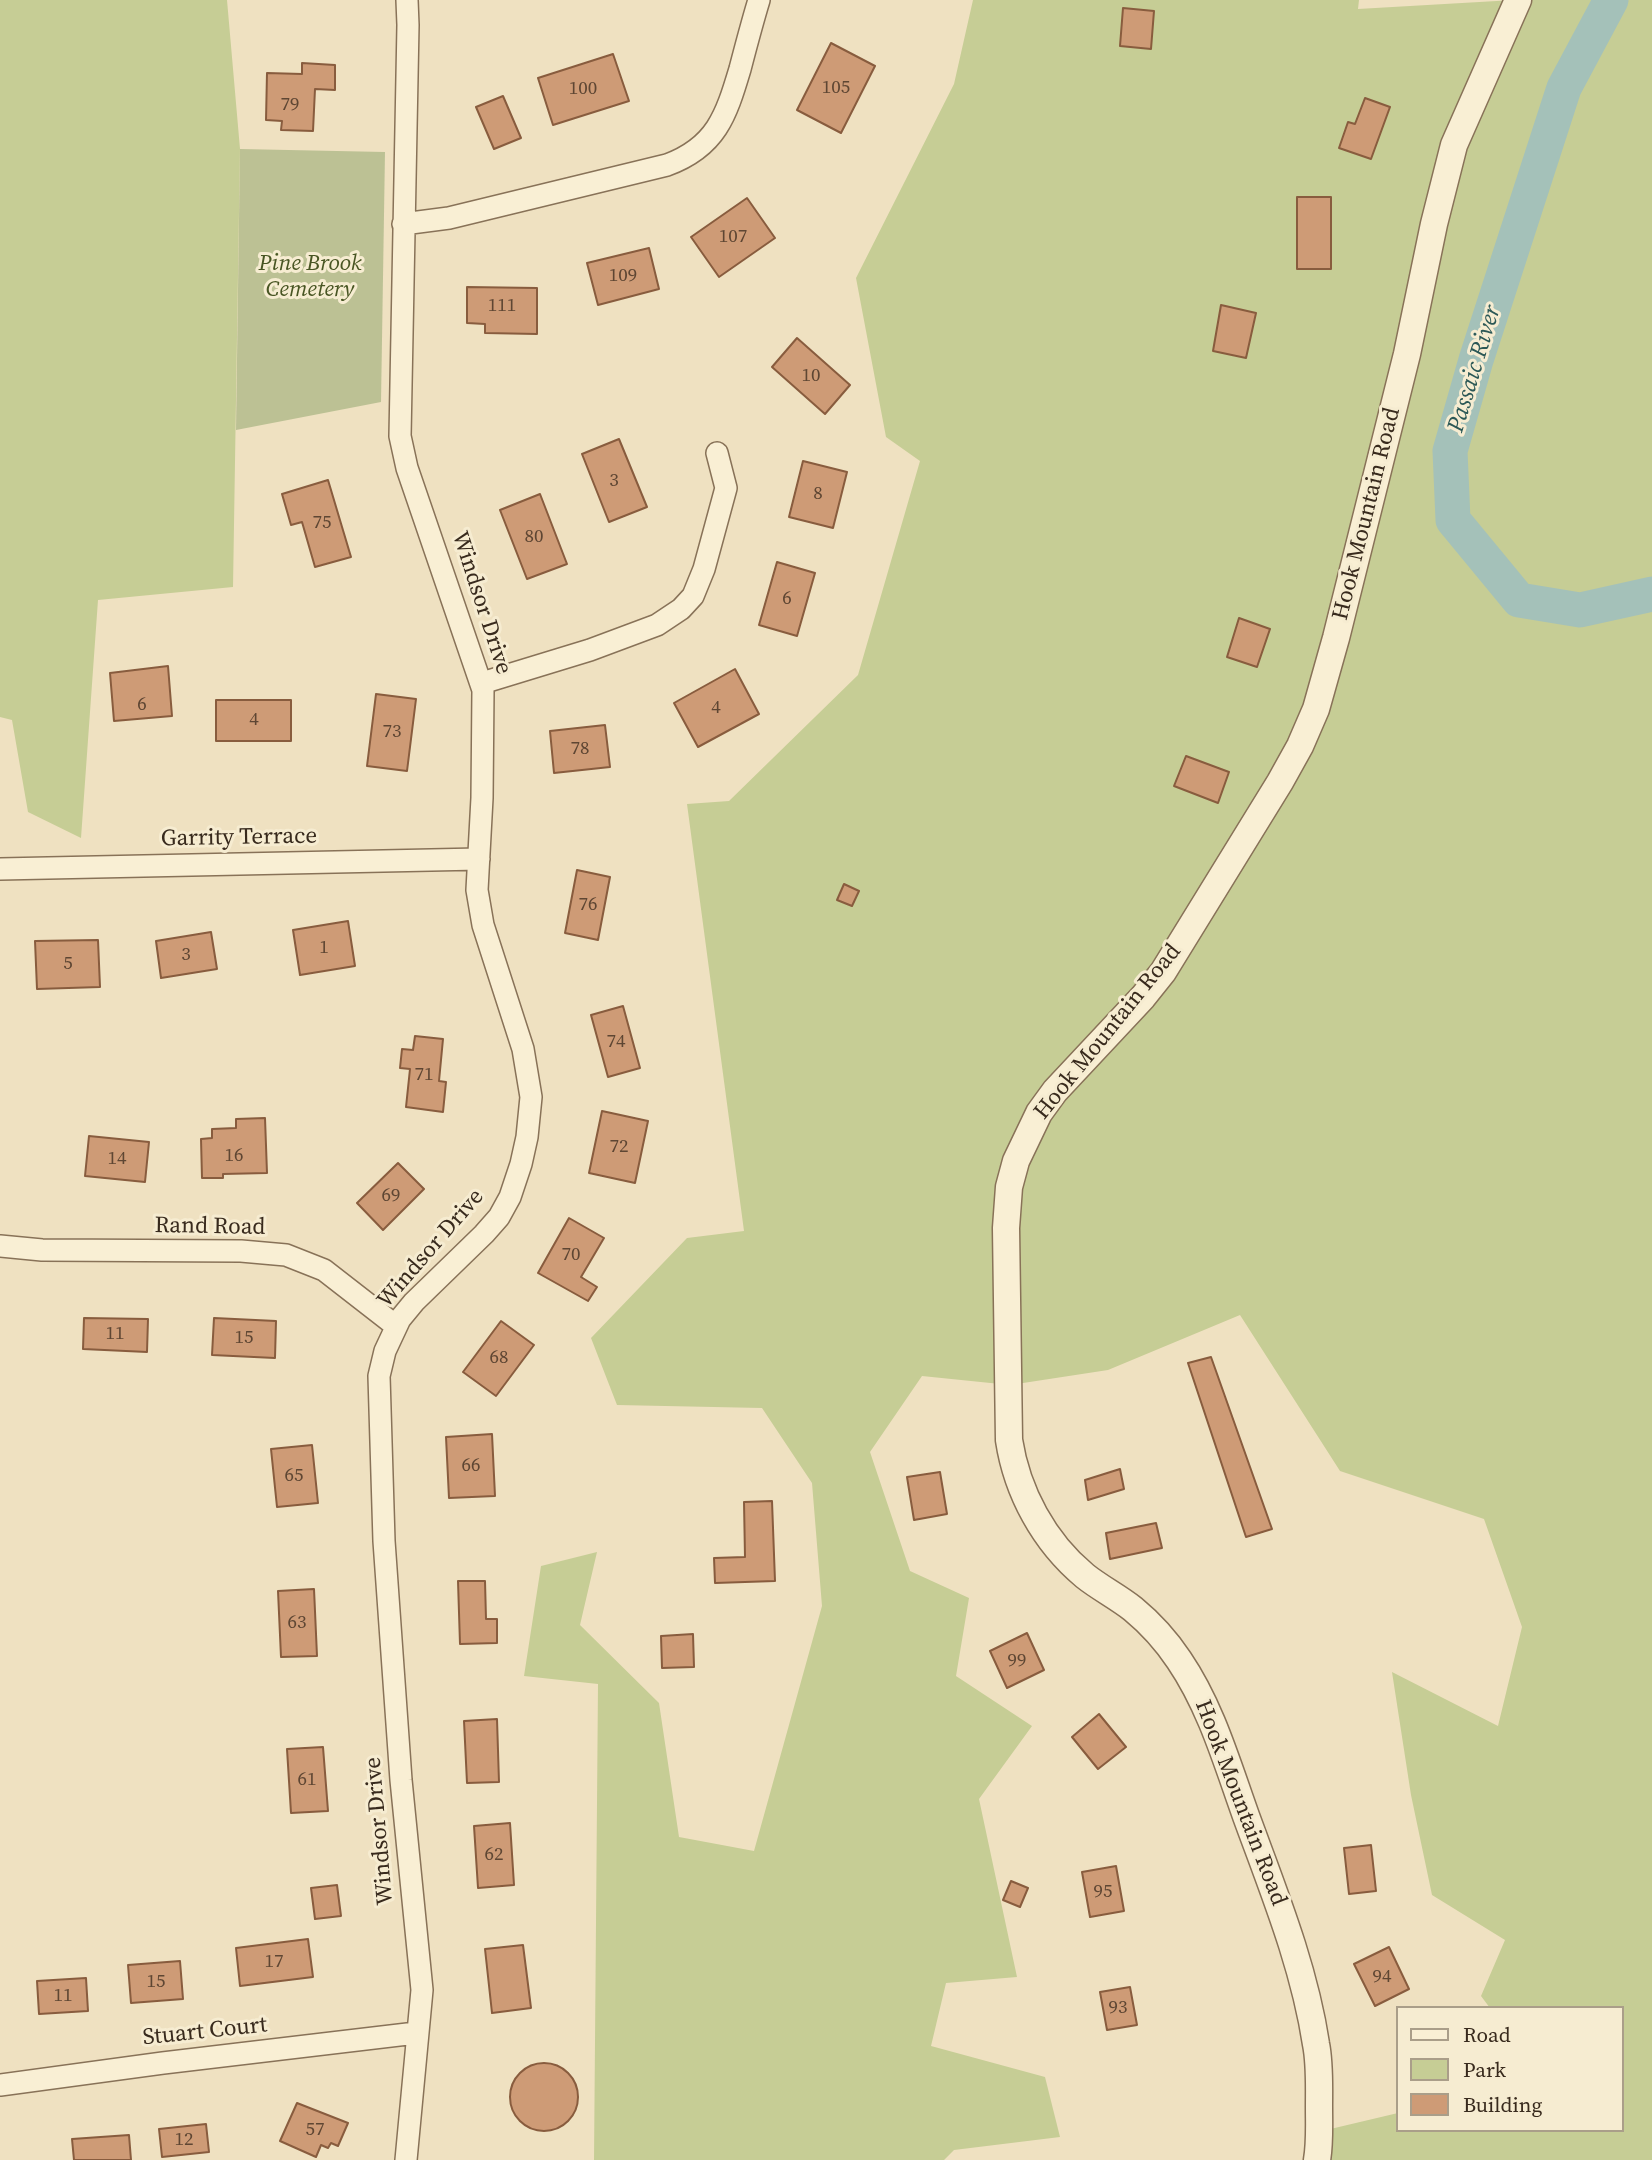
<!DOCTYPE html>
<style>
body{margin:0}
#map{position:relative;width:1652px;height:2160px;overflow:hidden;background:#efe1c1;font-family:"Source Serif 4",serif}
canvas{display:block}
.legend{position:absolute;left:1396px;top:2006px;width:228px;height:126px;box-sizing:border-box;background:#f6ecd1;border:2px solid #aa9e89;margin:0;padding:9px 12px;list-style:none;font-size:21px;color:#382a1d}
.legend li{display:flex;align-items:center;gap:14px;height:35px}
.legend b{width:35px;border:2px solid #aa9e89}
</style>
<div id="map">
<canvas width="1652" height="2160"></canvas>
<ul class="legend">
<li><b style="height:9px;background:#f9efd4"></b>Road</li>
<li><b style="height:19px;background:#c6cd95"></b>Park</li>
<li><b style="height:19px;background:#ce9b76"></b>Building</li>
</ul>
</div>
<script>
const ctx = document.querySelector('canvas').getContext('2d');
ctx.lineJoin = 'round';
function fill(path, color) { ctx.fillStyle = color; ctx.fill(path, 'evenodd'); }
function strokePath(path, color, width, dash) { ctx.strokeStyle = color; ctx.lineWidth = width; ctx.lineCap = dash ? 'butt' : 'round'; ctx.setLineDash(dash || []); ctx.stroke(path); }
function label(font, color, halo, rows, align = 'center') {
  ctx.font = font + ' "Source Serif 4",serif'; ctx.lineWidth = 6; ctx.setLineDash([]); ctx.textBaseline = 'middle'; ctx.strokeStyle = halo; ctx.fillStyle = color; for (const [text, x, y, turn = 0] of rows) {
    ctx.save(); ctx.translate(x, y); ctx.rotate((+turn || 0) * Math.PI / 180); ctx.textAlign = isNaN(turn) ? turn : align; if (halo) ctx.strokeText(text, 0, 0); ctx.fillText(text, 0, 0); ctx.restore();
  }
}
fill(new Path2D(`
 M0 0H227L240 149 233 587 98 600 81 838 28 812 12 720 0 717Z
 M973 0H1359L1358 9 1514 0H1652V2160H1317L1322 2131 1398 2113V2130H1622V2008H1490L1481 1996 1505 1940 1432 1895 1411 1795 1392 1672 1498 1726 1522 1627 1484 1519 1340 1471 1240 1315 1108 1370 1010 1385 922 1376 870 1452 910 1571 969 1598 956 1676 1032 1726 979 1799 1017 1977 946 1983 931 2046 1045 2077 1060 2137 954 2150 944 2160H594L598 1684 524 1676 541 1566 597 1552 580 1625 659 1703 679 1837 754 1851 822 1606 812 1483 762 1408 617 1405 591 1338 687 1238 744 1231 687 804 729 801 858 675 920 461 886 437 856 278 954 84Z`), '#c6cd95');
fill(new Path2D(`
 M240 149 385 152 381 402 236 430Z`), '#bcc194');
strokePath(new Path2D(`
 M1611 0 1564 88 1476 360 1450 451 1453 520 1519 600 1580 610 1652 594`), '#a4c1b9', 35);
const building = new Path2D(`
 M1123 8 1154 11 1151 49 1120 46Z
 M831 43 875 66 841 133 797 110Z
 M613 54 629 101 553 125 538 78Z
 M302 63 335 65V90L315 89 313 131 281 130 282 121 266 120 267 73 302 74Z
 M503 96 521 138 494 149 476 107Z
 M1365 98 1390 107 1371 159 1339 148 1348 122 1355 124Z
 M1297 197H1331V269H1297Z
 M747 198 775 238 719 277 691 237Z
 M649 248 659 289 598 305 587 263Z
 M467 287 537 288V334L485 333V324L467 323Z
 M1221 305 1256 313 1246 358 1213 351Z
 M797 338 850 385 825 414 772 367Z
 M619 439 647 507 609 522 582 454Z
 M803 461 847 472 833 528 789 517Z
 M328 480 351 557 315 567 302 522 291 525 282 494Z
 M540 494 567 564 527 579 500 510Z
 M777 562 815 573 797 636 759 625Z
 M1239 618 1270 629 1257 667 1227 657Z
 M168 666 172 716 114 721 110 673Z
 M735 669 759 714 698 747 674 703Z
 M376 694 416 699 407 771 367 766Z
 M216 700H291V741H216Z
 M605 725 610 767 554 773 550 731Z
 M1186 756 1229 772 1218 803 1174 786Z
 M577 870 610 877 598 940 565 933Z
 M844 884 859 891 852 906 837 900Z
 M348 921 355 966 300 975 293 930Z
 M211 932 217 969 161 978 156 941Z
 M98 940 100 987 37 989 35 941Z
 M623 1006 640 1068 608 1077 591 1015Z
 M415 1036 443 1039 439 1081 446 1082 443 1112 406 1107 410 1069 400 1068 402 1049 413 1050Z
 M602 1111 648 1121 635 1183 589 1173Z
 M265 1118 267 1173 223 1174V1178H202L201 1139 212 1138V1129L236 1128V1119Z
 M89 1136 149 1142 145 1182 85 1176Z
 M398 1163 424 1189 383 1230 357 1203Z
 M569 1218 604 1238 581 1277 597 1287 588 1301 538 1273Z
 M84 1318 148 1319 147 1352 83 1349Z
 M214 1318 276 1321 275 1358 212 1355Z
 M501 1321 534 1345 496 1396 463 1372Z
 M1211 1357 1272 1529 1246 1537 1188 1363Z
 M492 1434 495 1496 449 1498 446 1437Z
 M312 1445 318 1503 277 1507 271 1449Z
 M1120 1469 1124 1489 1088 1500 1085 1480Z
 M940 1472 947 1514 914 1520 907 1477Z
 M772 1501 775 1581 715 1583 714 1558 745 1557 744 1502Z
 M1156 1523 1162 1548 1110 1559 1106 1533Z
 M458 1581H485L486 1619H497V1643L460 1644Z
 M314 1589 317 1656 281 1657 278 1591Z
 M1027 1633 1044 1670 1007 1688 990 1651Z
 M693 1634 694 1667 662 1668 661 1636Z
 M1099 1714 1126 1747 1098 1769 1072 1737Z
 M497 1719 499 1782 467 1783 464 1721Z
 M323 1747 328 1811 291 1813 287 1749Z
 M510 1823 514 1885 478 1888 474 1826Z
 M1371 1845 1376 1891 1349 1894 1344 1848Z
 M1116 1866 1124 1911 1090 1917 1082 1872Z
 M1011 1881 1028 1888 1020 1907 1003 1900Z
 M337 1885 341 1916 315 1919 311 1888Z
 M308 1939 313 1977 240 1986 236 1948Z
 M523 1945 531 2008 492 2013 485 1949Z
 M1389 1947 1409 1989 1375 2006 1354 1964Z
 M180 1961 183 1999 131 2003 128 1965Z
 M86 1978 88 2011 39 2014 37 1981Z
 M1130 1987 1137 2025 1107 2030 1100 1992Z
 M510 2097a34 34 0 1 1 68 0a34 34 0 1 1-68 0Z
 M297 2103 348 2123 338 2146 331 2143 328 2148 321 2145 316 2157 280 2141Z
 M206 2124 209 2152 162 2157 159 2129Z
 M129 2135 131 2160H74L72 2139Z`);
fill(building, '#ce9b76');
strokePath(building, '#885c3e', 2);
const minor = new Path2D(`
 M403 224 449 218 667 165C716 147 726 116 740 69 746 46 752 23 759 0
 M482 683 590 650 657 625 681 609 693 596 704 569 726 488 717 453
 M0 869 479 859
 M0 1246 42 1250 241 1251 286 1255 324 1270 396 1326
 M0 2085 163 2063 416 2033
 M406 2160 422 1990 401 1780 384 1541 379 1376 385 1351 400 1319 414 1302 484 1234 499 1217 510 1197 521 1164 527 1137 531 1097 523 1049 483 925 477 890 482 798 483 690 407 468 400 436 408 25 407 0`);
const tertiary = new Path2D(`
 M1317 2160C1320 2143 1319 2125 1319 2107 1319 2086 1320 2064 1316 2044 1304 1965 1273 1890 1246 1816 1227 1763 1211 1707 1179 1660 1167 1642 1150 1623 1133 1609 1118 1597 1100 1588 1085 1576 1044 1542 1017 1492 1009 1440L1006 1228 1009 1187 1016 1161 1039 1113 1055 1091 1143 997 1163 972 1280 782 1300 746 1316 709 1336 638 1407 354 1434 224 1454 145 1518 0`);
strokePath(minor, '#887258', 24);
strokePath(tertiary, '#887258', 29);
strokePath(minor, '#f9efd4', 21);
strokePath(tertiary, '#f9efd4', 26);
label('19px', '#5e4633', null, [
 ["105",836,88],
 ["100",583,89],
 ["79",290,105],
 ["107",733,237],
 ["109",623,276],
 ["111",502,306],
 ["10",811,376],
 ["3",614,481],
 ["8",818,494],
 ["75",322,523],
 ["80",534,537],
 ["6",787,599],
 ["6",142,705],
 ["4",716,708],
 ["4",254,720],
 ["73",392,732],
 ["78",580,749],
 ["76",588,905],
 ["1",324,948],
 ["3",186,955],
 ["5",68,964],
 ["74",616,1042],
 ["71",424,1075],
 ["72",619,1147],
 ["16",234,1156],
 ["14",117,1159],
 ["69",391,1196],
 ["70",571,1255],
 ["11",115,1334],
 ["15",244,1338],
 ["68",499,1358],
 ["66",471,1466],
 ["65",294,1476],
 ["63",297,1623],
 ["99",1017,1661],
 ["61",307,1780],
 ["62",494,1855],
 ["95",1103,1892],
 ["17",274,1962],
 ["94",1382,1977],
 ["15",156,1982],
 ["11",63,1996],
 ["93",1118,2008],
 ["57",315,2130],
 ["12",184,2140]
]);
label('italic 23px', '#485523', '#f6ecd1', [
 ["Pine Brook",310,264],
 ["Cemetery",310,290]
]);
label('23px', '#382a1d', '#f6ecd1', [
 ["Hook Mountain Road",1367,514,-76],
 ["Windsor Drive",481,603,72],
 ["Garrity Terrace",239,838,-1],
 ["Hook Mountain Road",1108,1032,-51],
 ["Rand Road",210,1227,1],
 ["Windsor Drive",431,1249,-49],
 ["Hook Mountain Road",1240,1803,69],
 ["Windsor Drive",380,1831,-95],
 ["Stuart Court",205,2032,-6]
]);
label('italic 24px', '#2c5856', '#f6ecd1', [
 ["Passaic River",1475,369,-73]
]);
</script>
